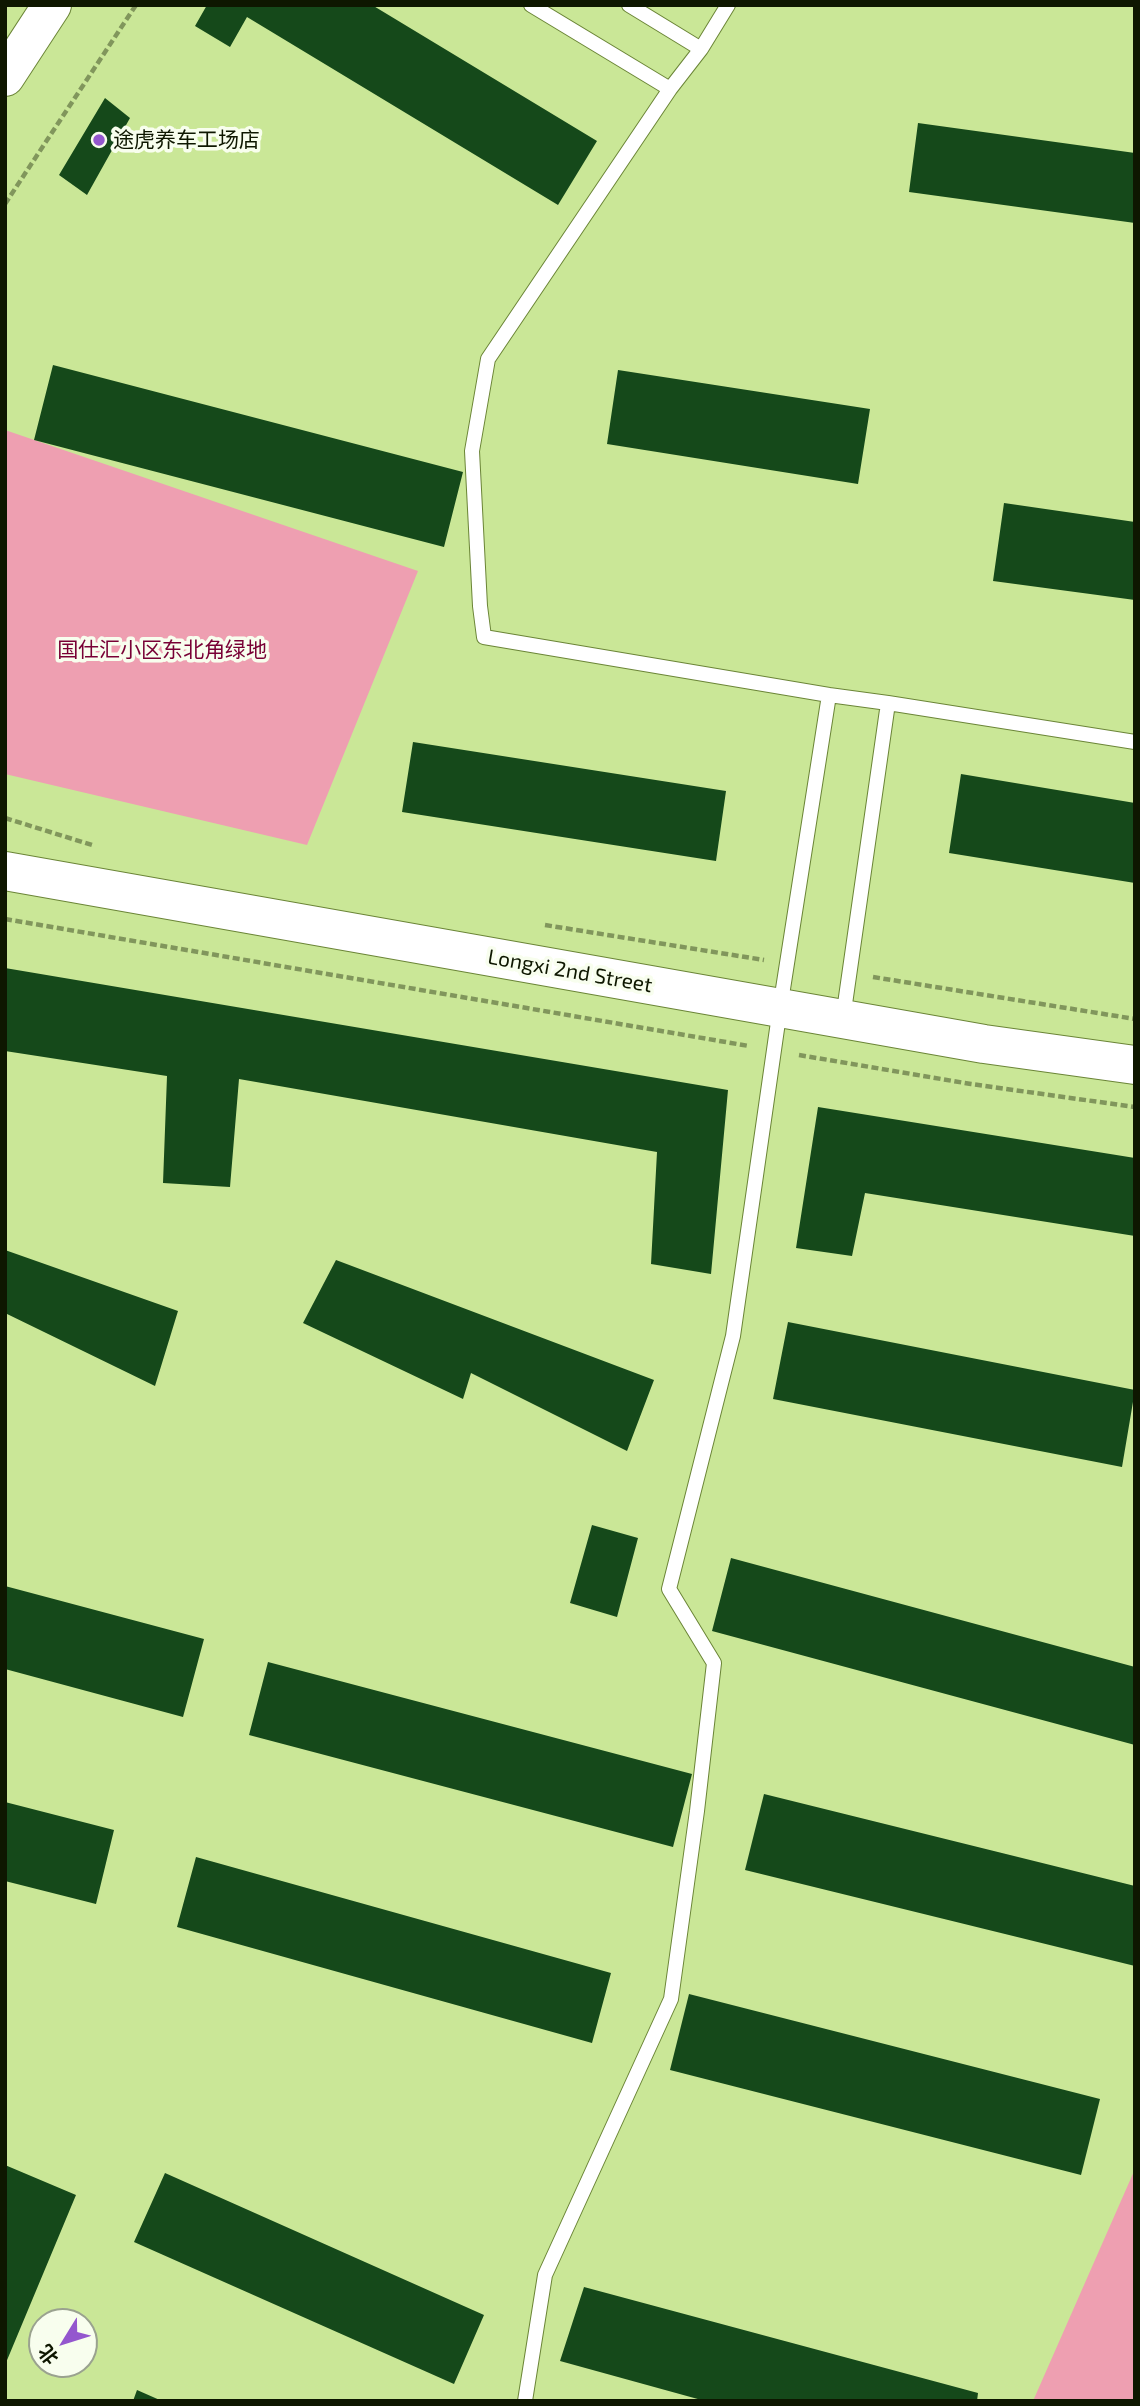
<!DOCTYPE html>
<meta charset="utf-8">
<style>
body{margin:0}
#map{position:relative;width:1140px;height:2406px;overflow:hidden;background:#cae797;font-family:"Exo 2","Noto Sans SC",sans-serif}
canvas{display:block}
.frame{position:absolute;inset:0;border:7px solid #0e1700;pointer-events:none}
.north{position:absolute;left:28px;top:2308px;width:70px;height:70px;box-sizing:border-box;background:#f8feee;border:2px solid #9aa28f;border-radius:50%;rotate:232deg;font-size:19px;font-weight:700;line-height:28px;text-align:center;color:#0e1700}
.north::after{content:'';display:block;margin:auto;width:24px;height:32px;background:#9457ce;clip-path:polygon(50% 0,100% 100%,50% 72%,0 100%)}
</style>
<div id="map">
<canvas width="1140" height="2406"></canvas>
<div class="frame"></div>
<div class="north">北</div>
</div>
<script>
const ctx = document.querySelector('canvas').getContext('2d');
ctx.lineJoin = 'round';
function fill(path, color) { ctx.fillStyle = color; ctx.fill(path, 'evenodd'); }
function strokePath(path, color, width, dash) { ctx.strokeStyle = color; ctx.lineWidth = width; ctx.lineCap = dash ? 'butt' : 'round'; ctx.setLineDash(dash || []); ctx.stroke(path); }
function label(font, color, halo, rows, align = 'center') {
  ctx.font = font + ' "Exo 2","Noto Sans SC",sans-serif'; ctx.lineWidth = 7; ctx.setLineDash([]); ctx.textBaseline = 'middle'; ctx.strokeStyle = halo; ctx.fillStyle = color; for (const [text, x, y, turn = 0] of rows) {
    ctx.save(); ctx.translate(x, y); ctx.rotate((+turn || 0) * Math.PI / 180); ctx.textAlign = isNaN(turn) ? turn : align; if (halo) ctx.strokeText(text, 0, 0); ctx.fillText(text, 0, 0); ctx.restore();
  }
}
fill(new Path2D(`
 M5 430 418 571 307 845 5 774Z
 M1135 2169V2401H1033Z`), '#ee9fb1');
fill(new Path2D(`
 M207 5H372L597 141 558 205 247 17 230 47 195 26Z
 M105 98 130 118 87 195 59 175Z
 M918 123 1135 153V223L909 192Z
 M53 365 463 472 444 547 34 440Z
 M618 370 870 409 858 484 607 444Z
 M1004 503 1135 522V600L993 581Z
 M413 742 726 791 716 861 402 812Z
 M961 774 1135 803V883L949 853Z
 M5 968 728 1090 711 1274 651 1264 657 1152 239 1079 230 1187 163 1183 167 1076 5 1051Z
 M818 1107 1135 1158V1236L865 1193 852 1256 796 1248Z
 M5 1250 178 1311 155 1386 5 1313Z
 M336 1260 654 1380 627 1451 471 1373 463 1399 303 1323Z
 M788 1322 1135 1390 1122 1467 773 1399Z
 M592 1525 638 1538 617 1617 570 1603Z
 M731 1558 1135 1667V1745L712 1631Z
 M5 1586 204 1639 183 1717 5 1669Z
 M268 1662 692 1774 673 1847 249 1735Z
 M764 1794 1135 1886V1966L745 1870Z
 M5 1802 114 1830 96 1904 5 1881Z
 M196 1857 611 1973 592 2043 177 1927Z
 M689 1994 1100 2099 1081 2175 670 2070Z
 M5 2165 76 2195 5 2365Z
 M165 2173 484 2315 454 2384 134 2242Z
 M584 2287 978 2393 977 2401H705L560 2361Z
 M137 2390 162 2401H133Z`), '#15491a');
const lane = new Path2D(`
 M531 5 670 89
 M629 5 701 49
 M829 695 888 703
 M843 1018 888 703 1135 742
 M525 2401 545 2275 671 1999 697 1811 714 1663 669 1589 733 1336 780 1008 829 695 484 637 480 606 472 451 488 359 670 89 701 49 728 5`);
const secondary = new Path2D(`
 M5 77 52 5
 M5 871 984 1044 1135 1065`);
strokePath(lane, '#6b8537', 16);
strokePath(secondary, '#6b8537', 40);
strokePath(new Path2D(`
 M5 204 136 5
 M5 818 92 845
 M5 919 749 1046
 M545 925 764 960
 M873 977 1135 1019
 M799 1055 971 1084 1135 1107`), '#81965c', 4.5, [7, 3.5]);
strokePath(lane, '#fff', 14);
strokePath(secondary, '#fff', 38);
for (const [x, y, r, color] of [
 [99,140,7,"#9457ce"]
]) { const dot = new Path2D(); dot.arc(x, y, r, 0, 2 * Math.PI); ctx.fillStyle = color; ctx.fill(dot); strokePath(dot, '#f8feee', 2.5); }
label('21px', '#0e1700', '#f8feee', [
 ["途虎养车工场店",113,140]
], 'left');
label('21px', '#780035', '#f8feee', [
 ["国仕汇小区东北角绿地",162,650]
]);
label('21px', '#0e1700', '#f8feee', [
 ["Longxi 2nd Street",570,971,10]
]);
</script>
